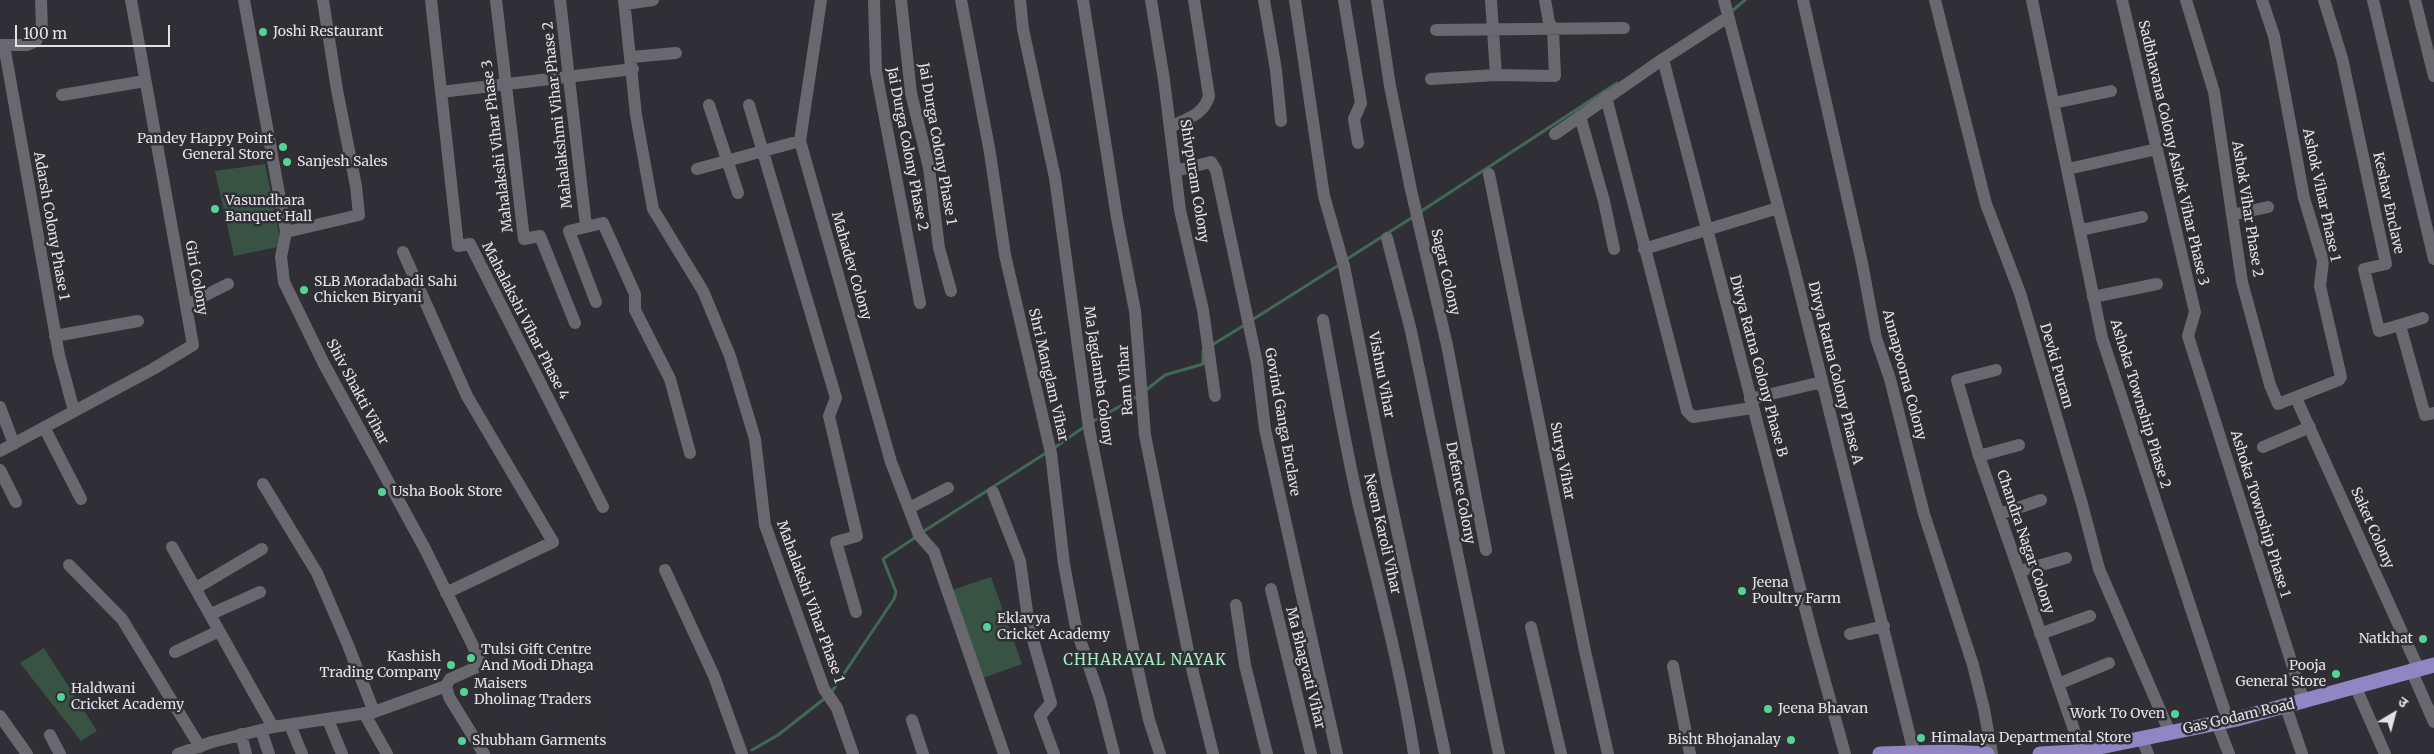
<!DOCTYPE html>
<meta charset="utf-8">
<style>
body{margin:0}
#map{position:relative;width:2434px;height:754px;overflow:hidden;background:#302f35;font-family:Merriweather,"Noto Sans Devanagari",serif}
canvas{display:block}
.north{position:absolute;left:2369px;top:689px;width:50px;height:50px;-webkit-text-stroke:4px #302f35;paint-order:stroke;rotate:37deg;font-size:14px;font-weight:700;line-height:20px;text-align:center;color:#e3e2e6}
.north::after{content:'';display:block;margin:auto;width:18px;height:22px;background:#e3e2e6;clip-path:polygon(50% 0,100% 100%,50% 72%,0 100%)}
.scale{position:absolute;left:15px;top:25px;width:155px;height:22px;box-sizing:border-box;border:2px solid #e3e2e6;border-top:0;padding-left:6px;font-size:15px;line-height:18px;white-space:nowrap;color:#e3e2e6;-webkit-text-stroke:4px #302f35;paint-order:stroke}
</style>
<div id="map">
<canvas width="2434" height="754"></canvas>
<div class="north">उ</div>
<div class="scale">100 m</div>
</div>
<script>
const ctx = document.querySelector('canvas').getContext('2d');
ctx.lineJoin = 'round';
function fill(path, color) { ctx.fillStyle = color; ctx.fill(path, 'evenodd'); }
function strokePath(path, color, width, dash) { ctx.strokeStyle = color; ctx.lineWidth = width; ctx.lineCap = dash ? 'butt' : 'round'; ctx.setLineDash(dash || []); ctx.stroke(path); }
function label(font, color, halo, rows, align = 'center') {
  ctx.font = font + ' Merriweather,serif'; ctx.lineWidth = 5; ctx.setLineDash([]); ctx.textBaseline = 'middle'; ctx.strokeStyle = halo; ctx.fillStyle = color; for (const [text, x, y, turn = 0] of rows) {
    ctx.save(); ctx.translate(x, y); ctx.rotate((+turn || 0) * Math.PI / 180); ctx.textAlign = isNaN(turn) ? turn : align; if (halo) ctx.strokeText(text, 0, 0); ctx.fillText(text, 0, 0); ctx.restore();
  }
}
fill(new Path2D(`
 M265 164 279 234 277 247 234 256 215 171Z
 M991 577 1022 664 983 678 952 590Z
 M44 648 97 731 81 741 20 663Z`), '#385344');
strokePath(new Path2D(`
 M1732 11 1745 0
 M1420 212 1617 83
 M1347 259 1413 217
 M1252 320 1339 265
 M1212 345 1243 326
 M1146 390 1165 375 1203 364V351
 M1092 422 1138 396
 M1054 448 1084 427
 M921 533 1046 453
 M831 693 894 599 896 592 883 559 916 537
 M752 750 778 735 824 699`), '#406a53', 3);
strokePath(new Path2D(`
 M244 0 286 232 281 257 284 282 324 364 425 549 477 654 480 661 477 667 450 679 446 686 449 697 484 754
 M431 0 458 246 470 244 603 507
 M496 0 524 239 540 236 575 323
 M560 0 586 226
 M624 0 636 115 653 209 703 291 730 356 755 439 765 525 824 689 837 708 853 754
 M821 0 800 141 891 462 919 535 934 552 1004 754
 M874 0 876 71 920 303
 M901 0 911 93 929 168 939 248 951 291
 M961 0 990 153 1005 255 1051 453 1064 564 1076 628 1100 699 1114 754
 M1020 0 1023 29 1055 178 1089 428 1132 643 1149 720 1160 754
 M1083 0 1117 218 1135 311 1145 435 1189 656 1213 754
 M1151 0 1164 80 1180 210 1203 310 1215 396
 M1264 0 1276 70 1281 121
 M1295 0 1324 196 1344 266 1384 469 1445 754
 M1344 0 1361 103 1354 119 1358 143
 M1377 0 1390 86 1411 190 1447 345 1486 550
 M1491 0 1496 75
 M1724 0 1794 268 1914 753
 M1803 0 1862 263 1876 338 1890 379 1924 514 1973 665 1984 709 1992 754
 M1935 0 1986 204 2020 293 2082 504 2099 569 2170 733
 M2032 0 2102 338 2228 721
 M2122 0 2195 312 2188 336 2304 702
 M2186 0 2214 92 2242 282 2270 385 2278 404 2339 380 2341 377 2320 286 2323 261 2304 198 2274 36 2262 0
 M2324 0 2342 58 2386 264 2364 269 2379 331 2400 325 2425 415 2434 413
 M2373 0 2434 259
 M2415 0 2434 76
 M625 4 653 0
 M1728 17 1663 59 1814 642 1845 754
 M1436 30 1624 28
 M0 45H27L36 41 42 30 41 0
 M4 45 59 355 74 411
 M632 57 676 53
 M1431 79 1496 75 1555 76 1553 29 1549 22 1545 0
 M441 92 633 69
 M62 95 145 81
 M1606 97 1687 411 1693 417 1752 408
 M2054 103 2111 91
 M709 105 738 193
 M749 105 836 398 829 416 857 536 836 542 856 612
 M1580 116 1604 201 1614 249
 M1170 127C1186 119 1204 115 1209 96L1194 0
 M1555 134 1663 59
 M697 169 800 141
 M2068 169 2157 149
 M1175 171 1211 162 1216 170 1257 363 1265 429 1337 754
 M1489 174 1585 651 1608 754
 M2232 215 2268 207
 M2081 230 2142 217
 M286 232 359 215 356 186 337 90 323 0
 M1387 238 1411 331 1499 754
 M1644 249 1778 208
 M403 252 467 396 553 542 446 593
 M2093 297 2157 284
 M596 302 569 231 603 223 635 294V310L670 379 690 453
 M186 305 228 284
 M1323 320C1334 382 1345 444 1359 506 1379 589 1401 670 1414 754
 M2400 325 2423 318
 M55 336 138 321
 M1996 370 1957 380 1979 456 2081 750
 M2296 398 2419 670
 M1750 399 1822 382
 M0 407 14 444
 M44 427 81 499
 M2263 447 2310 427
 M0 451 153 369 193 345 131 0
 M1979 456 2019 445
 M0 470 16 502
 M263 484 317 573 348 645 374 712
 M993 492 1020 561 1029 626 1051 703 1040 716 1054 754
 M909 508 948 488
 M2000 514 2041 500
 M172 547 273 727
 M69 565 122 619 200 747
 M665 570 714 676 742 754
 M2020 571 2066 558
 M196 588 262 549
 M1271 589 1311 754
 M1236 605 1245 665 1267 754
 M211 614 260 592
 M1531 627 1561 754
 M1850 634 1884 626
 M2040 634 2090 616
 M175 652 219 631
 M1673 666 1690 754
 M2412 672 2434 722
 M2058 684 2109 663
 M2356 688 2385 754
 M2286 707 2302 754
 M364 713 387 754
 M0 716 27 754
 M328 720 342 754
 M912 720 923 754
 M2217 723 2229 754
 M290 725 302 754
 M261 730 269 754
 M241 734 246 754
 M50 735 60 754
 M2142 739 2148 754
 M178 754 212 742 273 727 374 712 446 686`), '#69686e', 12);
strokePath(new Path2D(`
 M1880 754 1947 752 1987 754
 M2040 754 2075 752 2237 719 2434 665`), '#9185c4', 15);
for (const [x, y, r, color] of [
 [263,32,5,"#54d395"],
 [283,147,5,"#54d395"],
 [287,162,5,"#54d395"],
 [215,209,5,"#54d395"],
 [304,290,5,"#54d395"],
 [382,492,5,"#54d395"],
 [1742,591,5,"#54d395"],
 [987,627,5,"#54d395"],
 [2423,639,5,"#54d395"],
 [471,658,5,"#54d395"],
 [451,665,5,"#54d395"],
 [2336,674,5,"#54d395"],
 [464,692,5,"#54d395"],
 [61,697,5,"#54d395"],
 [1768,709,5,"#54d395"],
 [2175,714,5,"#54d395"],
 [1921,738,5,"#54d395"],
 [1791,740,5,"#54d395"],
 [462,741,5,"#54d395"]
]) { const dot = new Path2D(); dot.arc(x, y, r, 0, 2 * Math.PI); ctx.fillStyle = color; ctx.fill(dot); strokePath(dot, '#302f35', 2); }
label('14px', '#e3e2e6', '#302f35', [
 ["Joshi Restaurant",273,32],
 ["Pandey Happy Point",273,139,"right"],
 ["General Store",273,155,"right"],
 ["Sanjesh Sales",297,162],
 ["Vasundhara",225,201],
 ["Banquet Hall",225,217],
 ["SLB Moradabadi Sahi",314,282],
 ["Chicken Biryani",314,298],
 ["Usha Book Store",392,492],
 ["Jeena",1752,583],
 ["Poultry Farm",1752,599],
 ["Eklavya",997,619],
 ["Cricket Academy",997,635],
 ["Natkhat",2413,639,"right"],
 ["Tulsi Gift Centre",481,650],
 ["And Modi Dhaga",481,666],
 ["Kashish",441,657,"right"],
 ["Trading Company",441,673,"right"],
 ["Pooja",2326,666,"right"],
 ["General Store",2326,682,"right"],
 ["Maisers",474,684],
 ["Dholinag Traders",474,700],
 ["Haldwani",71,689],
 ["Cricket Academy",71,705],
 ["Jeena Bhavan",1778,709],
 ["Work To Oven",2165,714,"right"],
 ["Himalaya Departmental Store",1931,738],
 ["Bisht Bhojanalay",1781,740,"right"],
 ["Shubham Garments",472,741]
], 'left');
label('14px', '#e3e2e6', '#302f35', [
 ["Mahalakshmi Vihar Phase 2",558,115,-96],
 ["Jai Durga Colony Phase 1",937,144,80],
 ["Mahalakshi Vihar Phase 3",498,146,-97],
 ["Jai Durga Colony Phase 2",907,149,79],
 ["Sadbhavana Colony Ashok Vihar Phase 3",2173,153,77],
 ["Shivpuram Colony",1194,181,81],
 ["Ashok Vihar Phase 1",2321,195,78],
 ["Keshav Enclave",2388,203,78],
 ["Ashok Vihar Phase 2",2247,209,81],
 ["Adarsh Colony Phase 1",51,226,80],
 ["Mahadev Colony",851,266,74],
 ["Sagar Colony",1445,272,77],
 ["Giri Colony",196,278,80],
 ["Mahalakshi Vihar Phase 4",525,321,63],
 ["Divya Ratna Colony Phase B",1758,366,75],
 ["Devki Puram",2056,366,74],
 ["Divya Ratna Colony Phase A",1835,373,76],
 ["Shri Manglam Vihar",1048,375,77],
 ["Vishnu Vihar",1381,375,79],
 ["Annapoorna Colony",1904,375,75],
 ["Ma Jagdamba Colony",1098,376,82],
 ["Ram Vihar",1126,380,-94],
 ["Shiv Shakti Vihar",357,392,62],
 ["Ashoka Township Phase 2",2140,404,73],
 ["Govind Ganga Enclave",1282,422,80],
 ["Surya Vihar",1562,461,79],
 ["Defence Colony",1460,493,79],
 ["Ashoka Township Phase 1",2260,514,73],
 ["Saket Colony",2372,528,66],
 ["Neem Karoli Vihar",1382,534,77],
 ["Chandra Nagar Colony",2025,542,71],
 ["Mahalakshi Vihar Phase 1",810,602,70],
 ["Ma Bhagvati Vihar",1305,668,76],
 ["Gas Godam Road",2239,717,-13]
]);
ctx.letterSpacing = '1px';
label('15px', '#a0efc3', '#302f35', [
 ["CHHARAYAL NAYAK",1145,661]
]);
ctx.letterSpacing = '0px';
</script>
